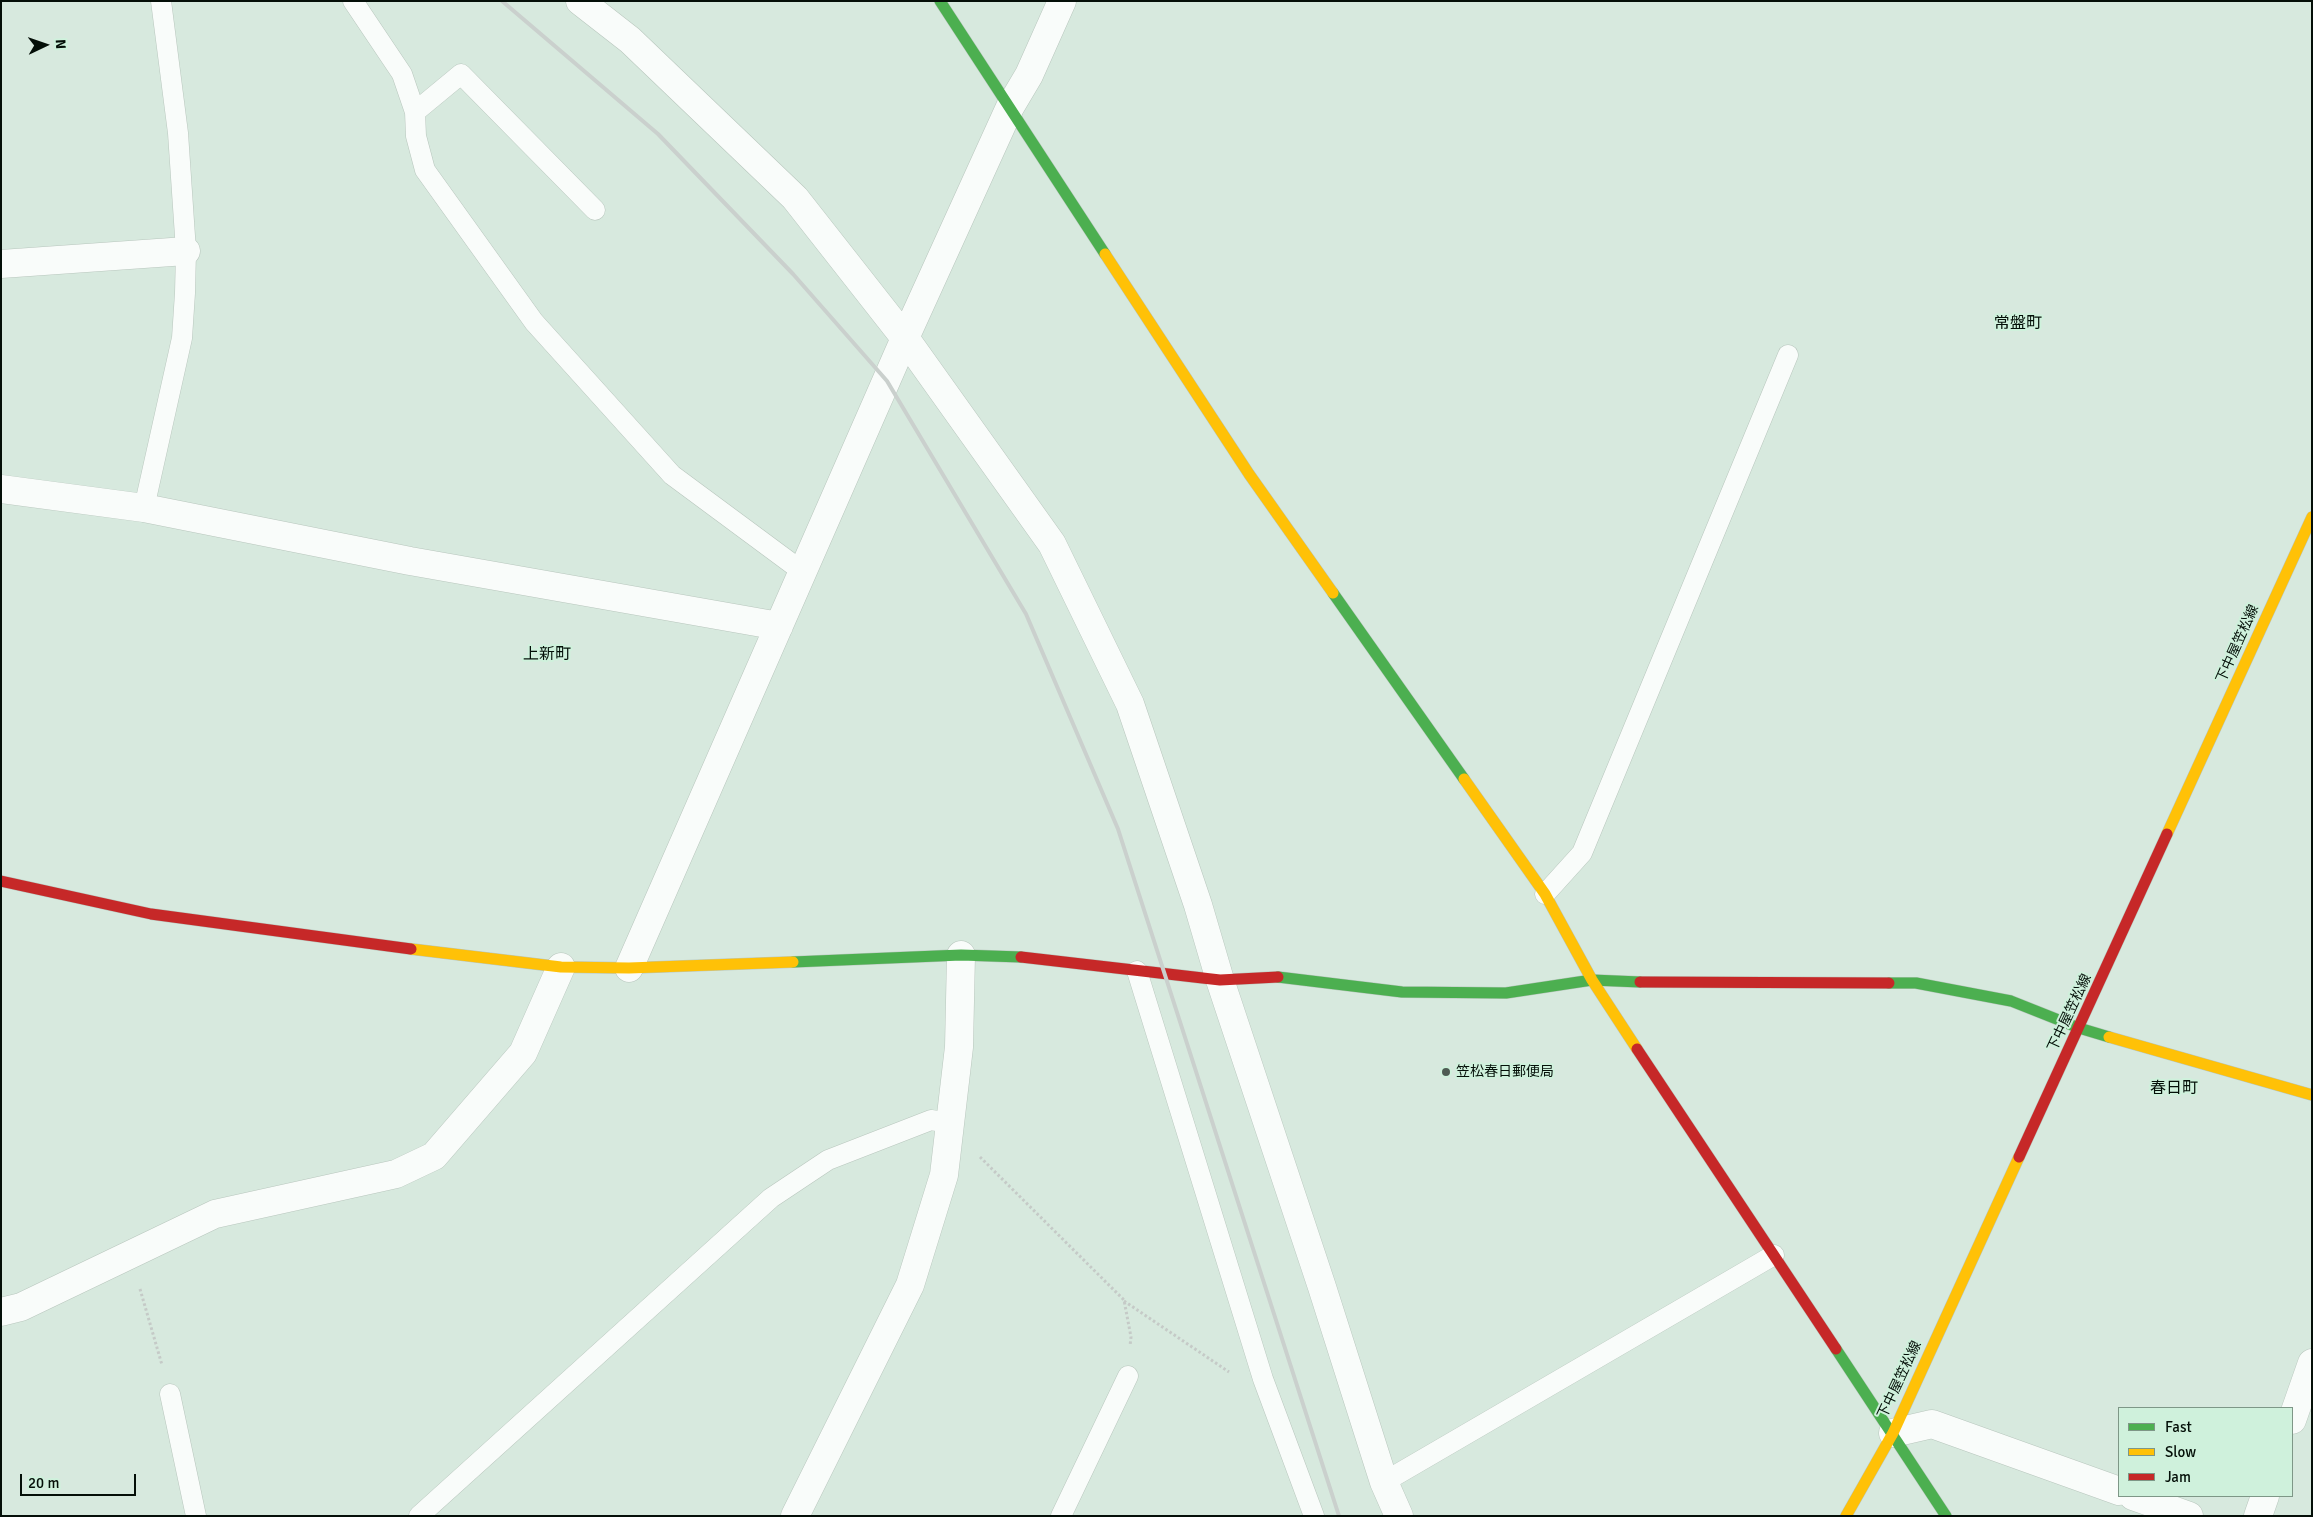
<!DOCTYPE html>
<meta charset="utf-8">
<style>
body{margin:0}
#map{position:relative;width:2313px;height:1517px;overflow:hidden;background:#d7e9de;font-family:Signika,sans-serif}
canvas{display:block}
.frame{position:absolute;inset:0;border:2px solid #040f08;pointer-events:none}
.legend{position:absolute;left:2118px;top:1407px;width:175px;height:90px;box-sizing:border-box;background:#cff1dc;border:1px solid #7e9787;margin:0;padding:6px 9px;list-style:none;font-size:15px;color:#040f08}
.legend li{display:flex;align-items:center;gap:10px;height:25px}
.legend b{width:25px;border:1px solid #7e9787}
.north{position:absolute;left:20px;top:20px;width:50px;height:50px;-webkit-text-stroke:4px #cff1dc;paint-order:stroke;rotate:87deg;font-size:14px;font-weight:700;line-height:20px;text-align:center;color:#040f08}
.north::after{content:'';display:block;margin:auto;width:18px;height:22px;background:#040f08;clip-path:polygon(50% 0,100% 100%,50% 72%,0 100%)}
.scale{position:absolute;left:20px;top:1474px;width:116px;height:22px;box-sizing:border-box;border:2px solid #040f08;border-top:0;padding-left:6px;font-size:15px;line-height:18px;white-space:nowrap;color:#040f08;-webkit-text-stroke:4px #cff1dc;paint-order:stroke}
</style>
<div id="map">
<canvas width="2313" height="1517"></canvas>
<div class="frame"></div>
<ul class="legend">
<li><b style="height:6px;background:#4caf50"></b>Fast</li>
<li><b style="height:6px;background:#ffc107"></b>Slow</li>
<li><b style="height:6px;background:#c62828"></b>Jam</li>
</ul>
<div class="north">N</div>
<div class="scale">20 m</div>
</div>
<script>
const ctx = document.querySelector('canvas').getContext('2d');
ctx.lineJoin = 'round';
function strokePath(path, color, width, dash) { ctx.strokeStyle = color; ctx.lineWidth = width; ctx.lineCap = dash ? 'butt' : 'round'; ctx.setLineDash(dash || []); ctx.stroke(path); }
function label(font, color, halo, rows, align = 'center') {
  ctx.font = font + ' Signika,"Noto Sans JP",sans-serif'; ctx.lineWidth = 4; ctx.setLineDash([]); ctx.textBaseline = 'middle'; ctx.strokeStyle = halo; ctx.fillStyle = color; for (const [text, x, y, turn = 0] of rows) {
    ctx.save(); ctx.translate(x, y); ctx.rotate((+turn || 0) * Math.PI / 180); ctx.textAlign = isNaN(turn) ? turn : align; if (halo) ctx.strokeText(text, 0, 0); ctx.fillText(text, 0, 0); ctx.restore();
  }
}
const lane = new Path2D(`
 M353 1 402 74 415 112 416 136 425 170 534 322 672 475 803 572
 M415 112 461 74 595 210
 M144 508 182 338 185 293 186 251 178 133 161 1
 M1545 894 1582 853 1788 355
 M1137 971 1263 1379 1314 1516
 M170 1394 196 1516
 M1384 1482 1774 1255
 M419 1516 771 1198 828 1160 931 1120 950 1123
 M1061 1516 1128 1376`);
const street = new Path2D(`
 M580 1 630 40 795 198 905 338 1052 544 1130 704 1198 905 1220 980 1322 1287 1384 1482 1399 1516
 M1 264 186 251
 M1 489 144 508 410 561 779 626
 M629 968 905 338 1010 107 1029 75 1062 1
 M1 1312 21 1307 215 1214 396 1174 434 1156 523 1053 561 967
 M2292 1420 2312 1363
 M1893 1433 1932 1424 2119 1491
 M2133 1496 2189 1516
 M795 1516 910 1285 944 1175 959 1047 961 955
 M2258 1516 2265 1496`);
const fast = new Path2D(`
 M940 1 1105 254
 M1333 593 1464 779
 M793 962 961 955 1021 957
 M1278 977 1402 992 1506 993 1592 980 1640 982
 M1889 983H1916L2011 1001 2079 1028 2109 1037
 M1836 1349 1946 1516`);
const slow = new Path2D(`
 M1105 254 1249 474 1333 593
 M1464 779 1545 894 1592 980 1637 1049
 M2167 834 2312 517
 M411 949 561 967 629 968 793 962
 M2109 1037 2312 1095
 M1846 1516 1893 1433 2019 1157`);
const jam = new Path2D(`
 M1 881 151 914 411 949
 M1021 957 1220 980 1278 977
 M1640 982 1889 983
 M1637 1049 1836 1349
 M2019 1157 2167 834`);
strokePath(lane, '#b8c6bd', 21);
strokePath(street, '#b8c6bd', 29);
strokePath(fast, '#b8c6bd', 12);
strokePath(slow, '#b8c6bd', 12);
strokePath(jam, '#b8c6bd', 12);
strokePath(new Path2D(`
 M980 1157 1124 1300 1131 1337 1130 1346
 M140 1289 162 1365
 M1124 1301 1229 1372`), '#c5cac7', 3, [2.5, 2.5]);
strokePath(lane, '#f9fcfa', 20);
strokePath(street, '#f9fcfa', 28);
strokePath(fast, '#4caf50', 11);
strokePath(slow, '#ffc107', 11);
strokePath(jam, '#c62828', 11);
strokePath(new Path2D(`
 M502 1 658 134 793 274 887 381 1026 614 1118 829 1339 1516`), '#cad0cd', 4);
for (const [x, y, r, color] of [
 [1446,1072,5,"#4e5b53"]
]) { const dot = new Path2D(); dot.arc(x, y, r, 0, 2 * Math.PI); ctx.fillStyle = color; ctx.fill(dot); strokePath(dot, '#cff1dc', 2); }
label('14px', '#040f08', '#cff1dc', [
 ["下中屋笠松線",2238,644,-66],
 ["下中屋笠松線",2070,1013,-65],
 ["下中屋笠松線",1900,1380,-65]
]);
label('14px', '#040f08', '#cff1dc', [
 ["笠松春日郵便局",1456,1072]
], 'left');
label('16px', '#040f08', '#cff1dc', [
 ["常盤町",2018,324],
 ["上新町",547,655],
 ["春日町",2174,1089]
]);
</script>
